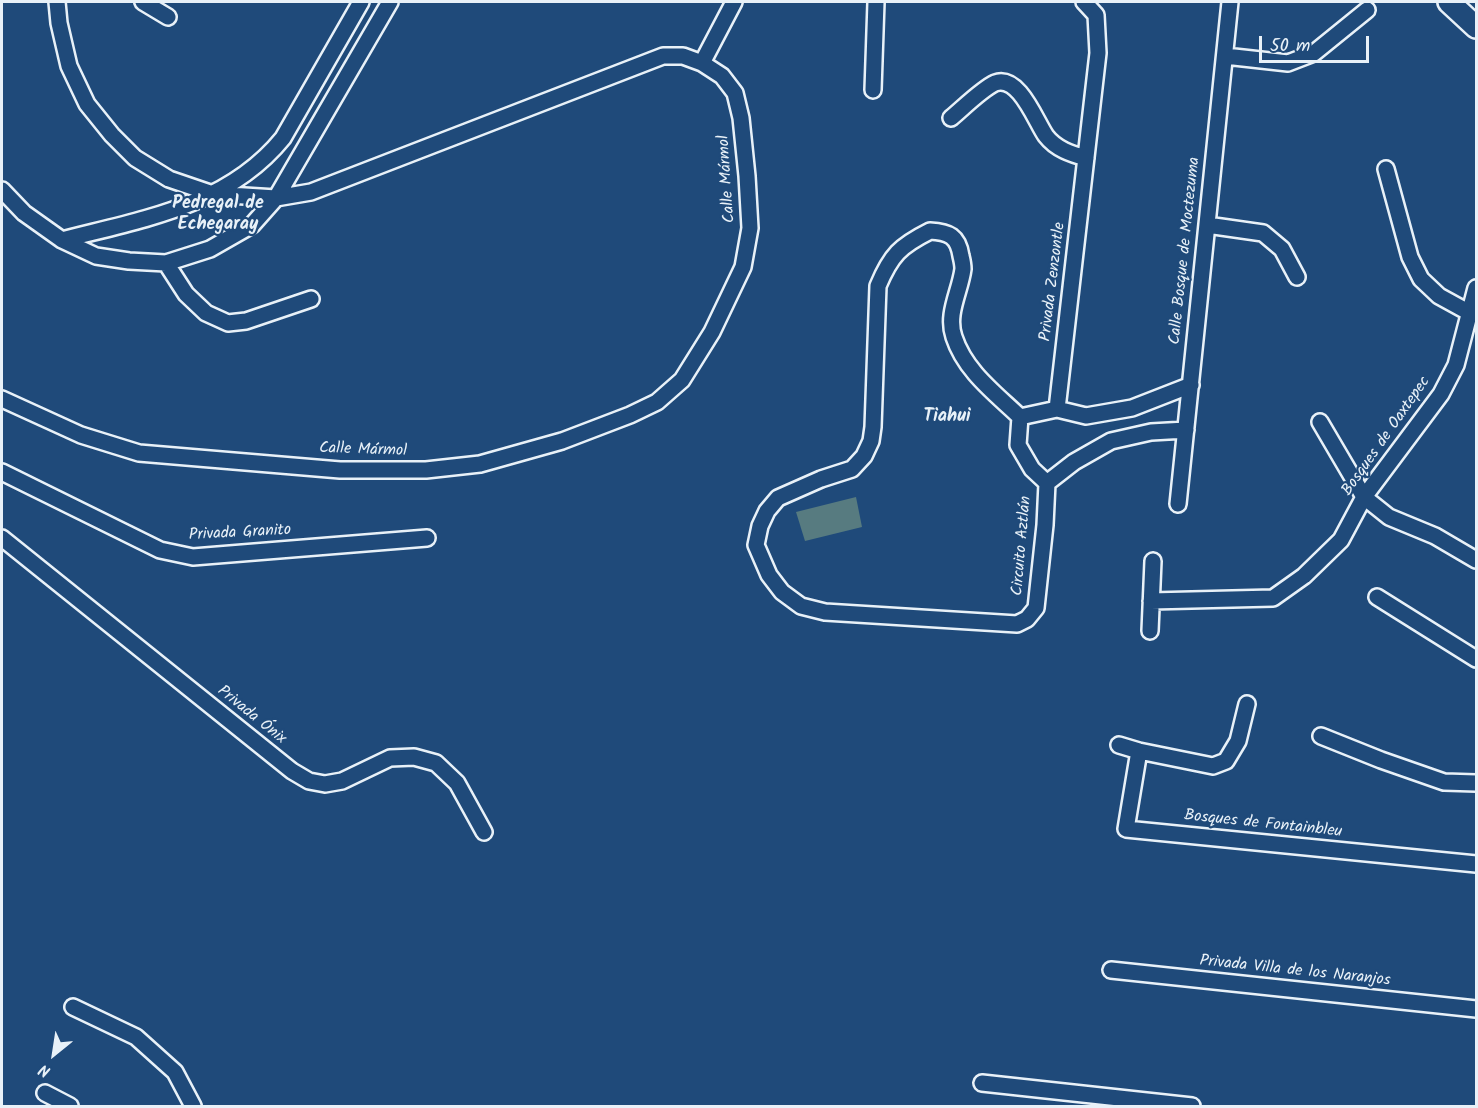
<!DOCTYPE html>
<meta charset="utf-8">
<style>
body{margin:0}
#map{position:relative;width:1478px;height:1108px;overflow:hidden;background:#1f4a7a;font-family:Kalam,sans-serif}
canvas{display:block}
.frame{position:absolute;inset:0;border:3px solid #e8f1f8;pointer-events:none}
.north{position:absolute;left:24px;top:1024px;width:60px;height:60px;-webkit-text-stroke:4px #1f4a7a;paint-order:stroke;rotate:210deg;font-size:16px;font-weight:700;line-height:24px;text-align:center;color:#e8f1f8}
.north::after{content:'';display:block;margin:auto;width:21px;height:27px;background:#e8f1f8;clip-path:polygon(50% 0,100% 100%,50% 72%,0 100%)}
.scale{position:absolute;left:1259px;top:36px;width:110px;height:27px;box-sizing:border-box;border:3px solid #e8f1f8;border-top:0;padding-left:8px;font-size:18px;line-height:21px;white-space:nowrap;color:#e8f1f8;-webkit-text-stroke:4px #1f4a7a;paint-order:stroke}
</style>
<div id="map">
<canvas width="1478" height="1108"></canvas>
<div class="frame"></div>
<div class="north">N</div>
<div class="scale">50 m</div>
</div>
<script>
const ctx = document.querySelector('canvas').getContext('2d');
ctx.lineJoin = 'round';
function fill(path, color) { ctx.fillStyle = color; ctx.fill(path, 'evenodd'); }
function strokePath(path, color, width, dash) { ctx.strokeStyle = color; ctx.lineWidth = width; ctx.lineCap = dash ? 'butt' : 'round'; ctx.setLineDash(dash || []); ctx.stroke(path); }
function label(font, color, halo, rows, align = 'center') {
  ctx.font = font + ' Kalam,sans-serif'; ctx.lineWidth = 4.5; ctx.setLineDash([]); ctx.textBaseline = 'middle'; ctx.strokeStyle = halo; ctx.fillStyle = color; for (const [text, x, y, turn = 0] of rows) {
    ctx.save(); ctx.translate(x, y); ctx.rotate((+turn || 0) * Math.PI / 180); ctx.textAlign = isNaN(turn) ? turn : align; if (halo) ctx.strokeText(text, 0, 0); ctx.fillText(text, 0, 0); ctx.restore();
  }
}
fill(new Path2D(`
 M856 497 862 527 805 541 796 512Z`), '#577b80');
const street = new Path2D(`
 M143 2 168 17
 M1225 56 1288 63 1314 53 1367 10
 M702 63 734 2
 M873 90 876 2
 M951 118C963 108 982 89 995 83 1019 74 1036 122 1046 136 1056 149 1071 154 1086 158
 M1386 169 1410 257 1421 279 1439 296 1470 313
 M2 190 24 213 62 240 96 256 129 261 166 263 210 249 252 225 276 198 390 2
 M1207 225 1263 233 1282 249 1297 277
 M930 231C949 232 958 236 961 256 962 260 963 265 963 269 960 292 946 314 954 337 965 371 995 393 1020 417L1018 445 1032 469 1047 483 1045 525 1036 608 1027 619 1017 624 825 612 801 606 782 592 769 575 756 545 760 526 767 511 778 498 821 479 852 469 864 456 871 441 873 427 878 286C891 255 900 246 930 231Z
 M62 240C143 219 228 206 283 138L361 2
 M166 263 186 294 206 313 228 323 246 321 311 299
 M2 399 81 435 139 453 340 470H426L480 464 562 441 630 415 657 402 682 380 712 332 743 267 750 228 747 176 741 118 735 93 722 76 702 63 683 56H663L311 192 276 198 213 194 169 179 135 158 112 135 87 104 69 66 59 23 57 2
 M1057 409 1098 53 1096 15 1084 2
 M1020 417 1057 409 1086 416 1132 408 1191 385
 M1320 422 1364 497 1389 517 1435 536 1476 560
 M2 472 160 550 193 557 427 538
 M1047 483 1074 462 1111 441 1151 432 1186 430
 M1178 504 1230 2
 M2 538 292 771 309 781 325 784 342 781 390 758 414 757 436 763 457 783 484 832
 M1377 597 1476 659
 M1151 601 1273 598 1304 576 1341 540 1364 497 1441 394 1456 365 1476 288
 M1150 631 1153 561
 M1321 736 1381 760 1444 782 1476 783
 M1119 745 1139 751 1213 766 1226 761 1238 741 1247 704
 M1139 751 1126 829 1476 864
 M1111 970 1476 1009
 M73 1007 136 1037 175 1072 193 1106
 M982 1083 1192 1106
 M45 1093 70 1106`);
const secondary = new Path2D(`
 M1449 2 1476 27`);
strokePath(street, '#e8f1f8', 20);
strokePath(secondary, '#e8f1f8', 26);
strokePath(street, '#1f4a7a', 15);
strokePath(secondary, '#1f4a7a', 21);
label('16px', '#e8f1f8', '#1f4a7a', [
 ["Calle Mármol",728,179,-94],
 ["Calle Bosque de Moctezuma",1186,251,-84],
 ["Privada Zenzontle",1054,282,-83],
 ["Bosques de Oaxtepec",1387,437,-55],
 ["Calle Mármol",363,451,2],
 ["Privada Granito",240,534,-3],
 ["Circuito Aztlán",1023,546,-85],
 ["Privada Ónix",251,716,39],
 ["Bosques de Fontainbleu",1263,825,6],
 ["Privada Villa de los Naranjos",1295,972,6]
]);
label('bold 18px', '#e8f1f8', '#1f4a7a', [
 ["Pedregal de",218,205],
 ["Echegaray",218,226],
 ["Tiahui",947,418]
]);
</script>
